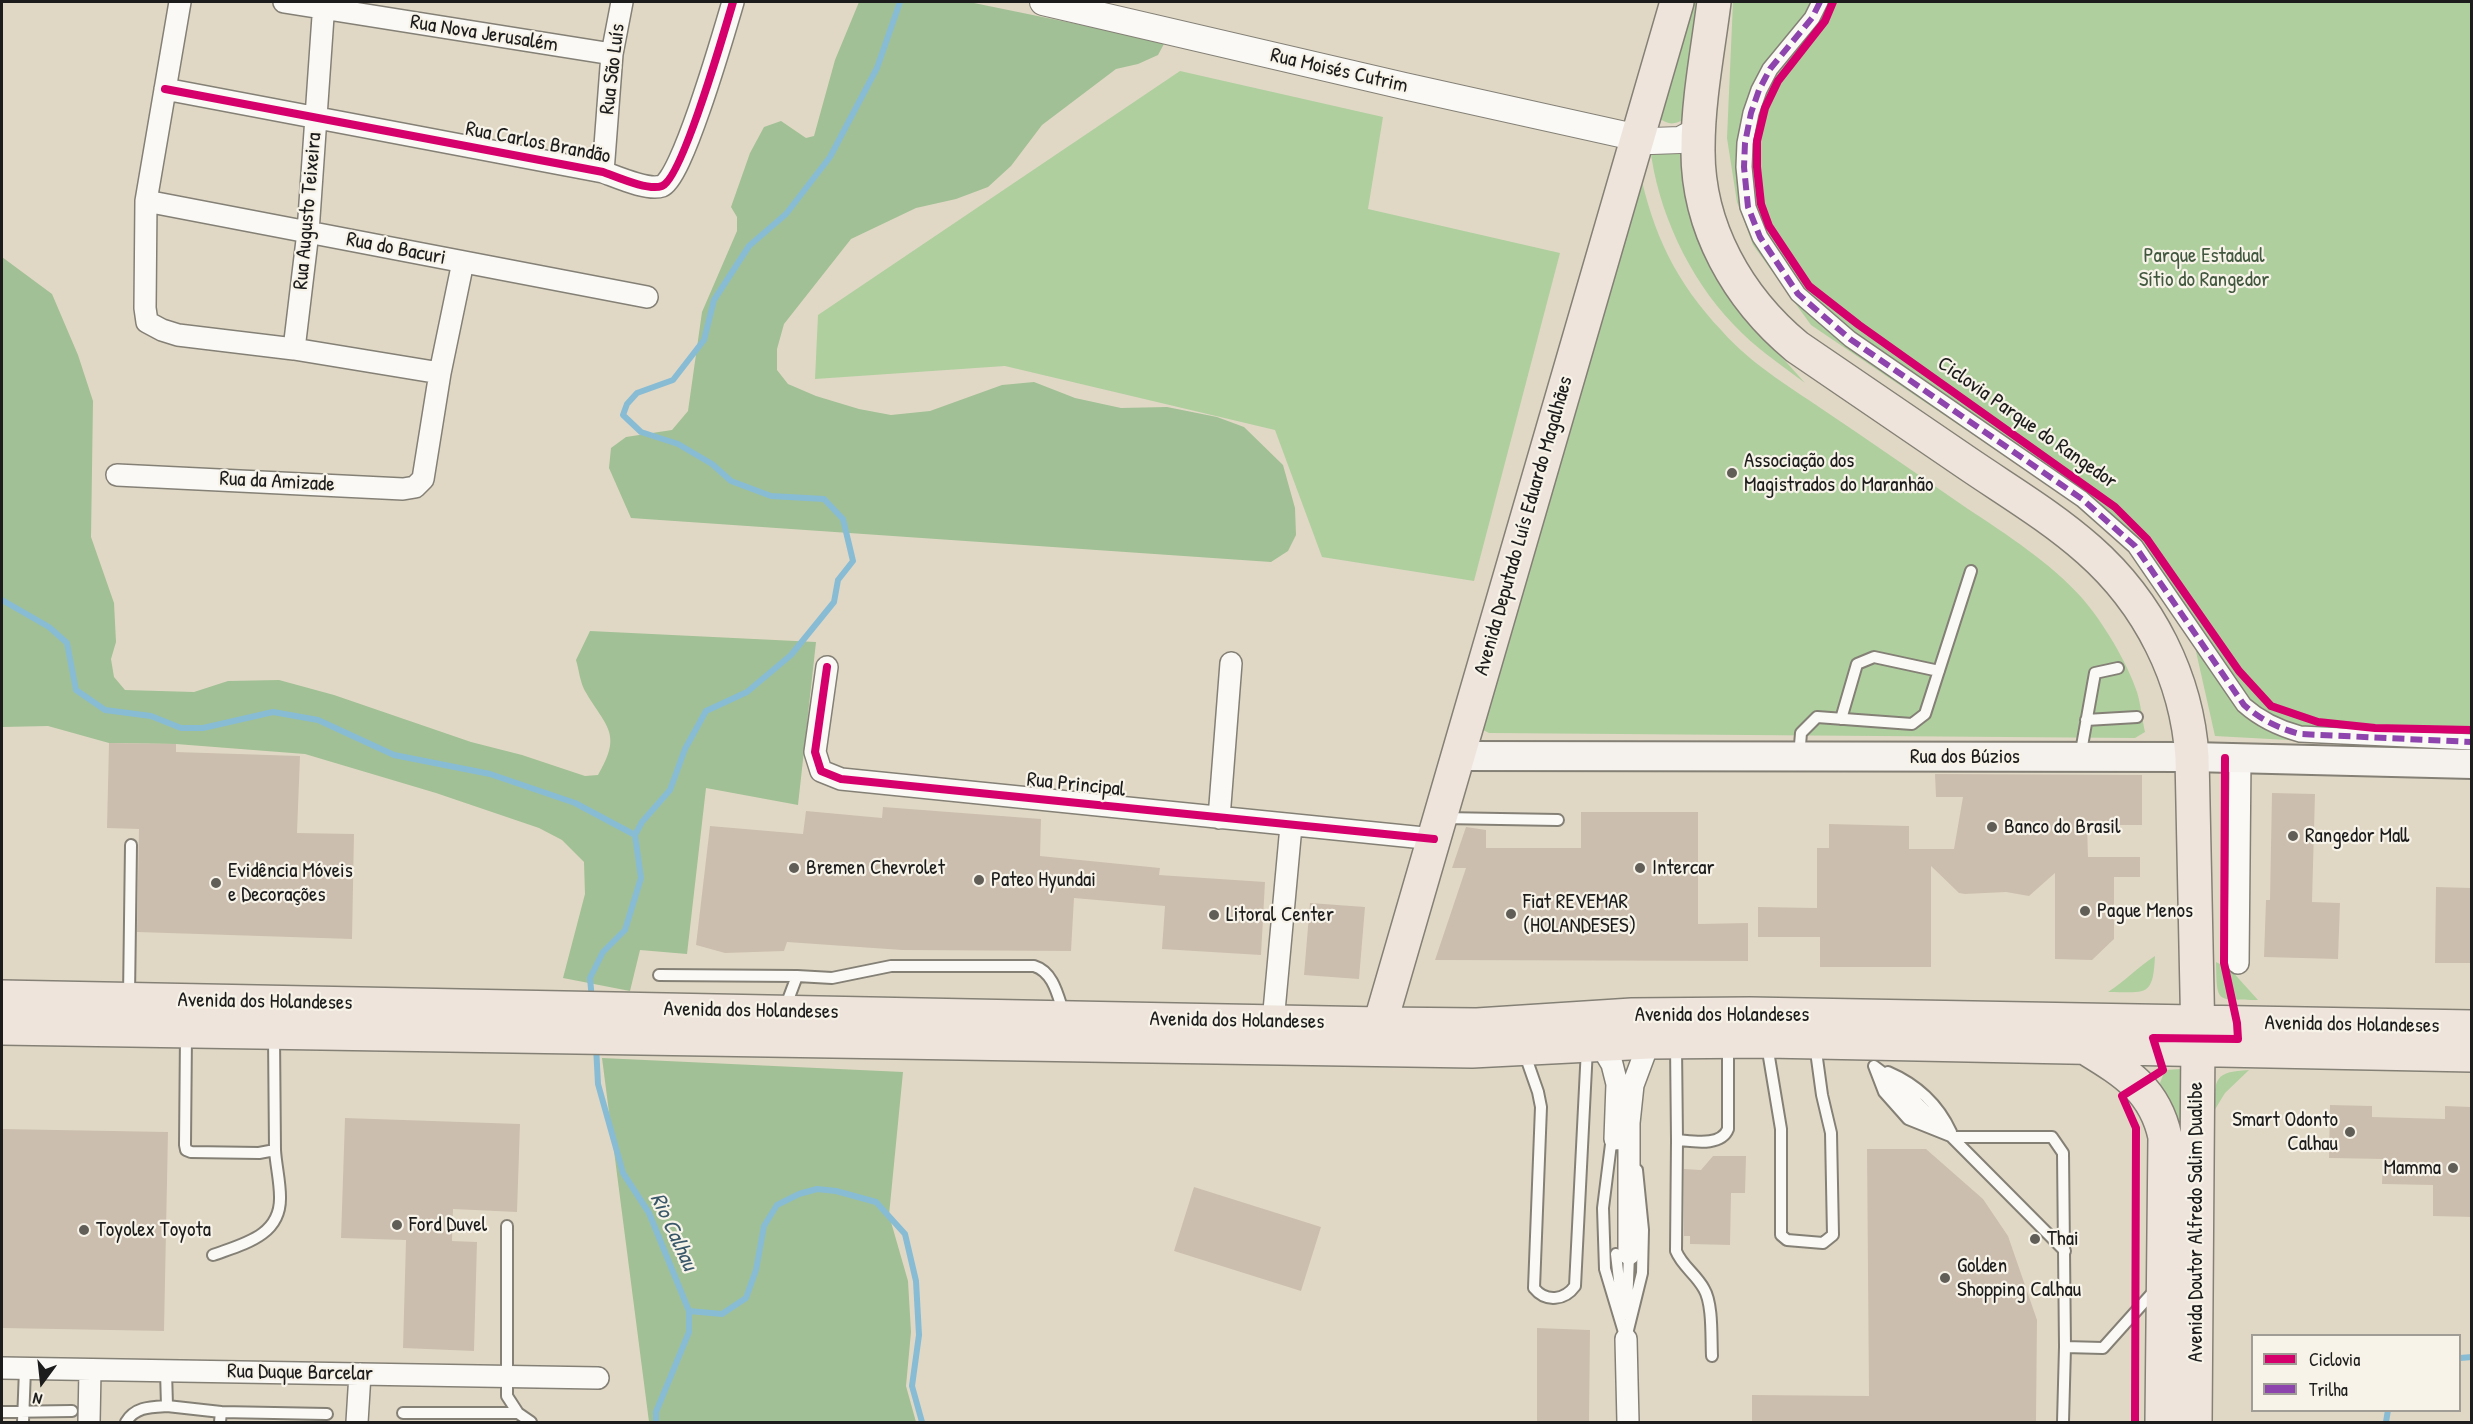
<!DOCTYPE html>
<meta charset="utf-8">
<style>
body{margin:0}
#map{position:relative;width:2473px;height:1424px;overflow:hidden;background:#e0d8c5;font-family:"Patrick Hand",sans-serif}
canvas{display:block}
.frame{position:absolute;inset:0;border:3px solid #1c1c1c;pointer-events:none}
.legend{position:absolute;left:2251px;top:1334px;width:210px;height:78px;box-sizing:border-box;background:#f7f3e8;border:2px solid #9f9d96;margin:0;padding:8px 10px;list-style:none;font-size:18px;color:#1c1c1c}
.legend li{display:flex;align-items:center;gap:12px;height:30px}
.legend b{width:30px;border:2px solid #9f9d96}
.north{position:absolute;left:12px;top:1352px;width:60px;height:60px;-webkit-text-stroke:4px #f7f3e8;paint-order:stroke;rotate:195deg;font-size:16px;font-weight:700;line-height:24px;text-align:center;color:#1c1c1c}
.north::after{content:'';display:block;margin:auto;width:21px;height:27px;background:#1c1c1c;clip-path:polygon(50% 0,100% 100%,50% 72%,0 100%)}
</style>
<div id="map">
<canvas width="2473" height="1424"></canvas>
<div class="frame"></div>
<ul class="legend">
<li><b style="height:8px;background:#d6006c"></b>Ciclovia</li>
<li><b style="height:8px;background:#8e44ad"></b>Trilha</li>
</ul>
<div class="north">N</div>
</div>
<script>
const ctx = document.querySelector('canvas').getContext('2d');
ctx.lineJoin = 'round';
function fill(path, color) { ctx.fillStyle = color; ctx.fill(path, 'evenodd'); }
function strokePath(path, color, width, dash) { ctx.strokeStyle = color; ctx.lineWidth = width; ctx.lineCap = dash ? 'butt' : 'round'; ctx.setLineDash(dash || []); ctx.stroke(path); }
function label(font, color, halo, rows, align = 'center') {
  ctx.font = font + ' "Patrick Hand",sans-serif'; ctx.lineWidth = 4.5; ctx.setLineDash([]); ctx.textBaseline = 'middle'; ctx.strokeStyle = halo; ctx.fillStyle = color; for (const [text, x, y, turn = 0] of rows) {
    ctx.save(); ctx.translate(x, y); ctx.rotate((+turn || 0) * Math.PI / 180); ctx.textAlign = isNaN(turn) ? turn : align; if (halo) ctx.strokeText(text, 0, 0); ctx.fillText(text, 0, 0); ctx.restore();
  }
}
fill(new Path2D(`
 M1691 2H1702L1684 119C1675 125 1668 125 1659 118Z
 M1733 2H2471V750L2215 736 2195 647 2134 551 2099 520 1811 325 1753 245 1737 202 1727 138Z
 M1180 71 1383 117 1368 209 1560 253 1474 581 1322 557 1275 430 1005 366 815 379 818 315Z
 M1650 146 1669 153 1684 152 1762 335 1805 383C1780 364 1754 347 1733 324 1689 278 1657 210 1650 146Z
 M1639 168C1653 234 1675 281 1722 331 1750 363 1787 385 1822 409 1871 442 1919 475 1968 509 2006 534 2052 564 2082 598 2103 622 2127 662 2137 692 2141 705 2142 719 2145 732L2135 738 1489 733 1483 730 1478 722Z
 M2155 956C2153 998 2146 992 2108 992 2125 981 2138 967 2155 956Z
 M2216 962 2230 969 2258 1000C2216 999 2217 1005 2216 962Z
 M2181 1069V1126L2177 1125 2160 1083 2165 1070Z
 M2249 1070 2225 1093 2214 1111C2215 1078 2214 1072 2249 1070Z`), '#afcf9f');
fill(new Path2D(`
 M859 2H969L1165 42 1158 55 1138 64 1116 69 1042 125 1011 166 988 187 956 199 916 208 851 239 784 324 777 349V370L788 384 816 396 859 409 891 415 930 411 1002 385 1034 382 1075 398 1121 408 1167 407 1217 417 1244 427 1283 465 1295 508 1296 535 1288 551 1271 562 631 518 609 468 611 448 626 437 672 430 688 411 702 312 737 231V217L731 207 750 153 764 127 781 121 806 138 814 136 835 60Z
 M2 257 52 294 78 355 93 401 91 537 114 603 116 642 111 659 114 677 125 690 194 692 228 681 279 680 334 695 471 742 522 755 585 776 598 775C623 733 606 727 585 691 580 682 579 670 576 660L590 631 816 642 798 805 706 788 687 954 640 950 630 991 563 978 585 894 584 862 562 840 539 828 436 793 305 754 176 744 109 743 48 726 2 727Z
 M602 1058 903 1072 889 1215 908 1281 911 1332 906 1386 916 1422H649Z`), '#a1c095');
strokePath(new Path2D(`
 M2 600 49 627 67 643 76 690 105 710 151 716 181 728H203L273 712 318 720 394 755 490 774 575 803 635 835 641 878 625 930 603 952 590 978 592 1000
 M635 835 642 822 670 790 685 749 706 711 747 692 791 655 834 602 838 580 853 561 843 519 824 499 771 496 731 481 712 464 678 444 641 432 623 415 627 404 637 393 673 380 704 340 714 300 749 246 786 214 830 157 877 68 900 2
 M596 1046 598 1084 623 1173 649 1213 689 1311V1332L656 1412V1422
 M689 1311 722 1314 746 1298 756 1270 764 1226 777 1205 799 1194 817 1189 836 1191 876 1202 905 1234 916 1281 919 1335 912 1386 922 1422
 M2460 1358 2472 1357
 M2386 1422 2388 1410`), '#88bcd5', 6);
fill(new Path2D(`
 M109 743 176 744V752L300 756 297 833 354 834 352 939 137 932 139 829 107 828Z
 M1935 774 2142 775V825H2087L2088 857H2140V877H2114V939L2092 960 2055 959V873L2029 896 2006 892 1965 894 1959 893 1931 866V967H1820V937H1758V907L1817 908V848H1829V824L1909 826V849H1954L1963 797H1936Z
 M2272 793 2315 794 2312 902 2340 903 2338 959 2264 957 2266 900H2270Z
 M883 807 1041 819 1040 856 1160 868 1159 875 1265 882 1261 955 1162 949 1165 906 1074 898 1071 951 902 950 787 942 784 951 725 953 696 945 710 826 803 834 806 811 882 818Z
 M1581 812H1698V924L1748 923V961L1435 960 1466 868H1452L1466 827 1486 830V848H1581Z
 M2436 887 2472 888V963H2435Z
 M1310 903 1365 907 1359 979 1304 975Z
 M2330 1105 2372 1106V1117L2445 1119V1106L2472 1107V1217L2433 1216V1185L2382 1184 2383 1159 2329 1158Z
 M345 1118 520 1124 517 1212 453 1209 452 1241 477 1242 474 1351 403 1348 406 1240 341 1238Z
 M2 1129 168 1132 164 1331 2 1328Z
 M1867 1149H1926L1983 1199 2008 1236 2037 1320 2036 1422H1752V1395L1869 1396Z
 M1713 1156H1746L1745 1193H1731L1730 1245 1690 1244V1236H1684V1169L1701 1170Z
 M1194 1187 1321 1227 1301 1291 1174 1251Z
 M1537 1328 1590 1330 1589 1422H1537Z`), '#ccbeae');
const service = new Path2D(`
 M1841 719 1857 664 1874 657 1939 671
 M2086 720 2137 717
 M1799 757 1801 733 1817 717 1912 724 1925 714 1971 571
 M2080 757 2095 673 2118 668
 M1443 818 1558 820
 M659 975 797 976
 M129 996 131 845
 M785 1008 797 976 832 978 891 966H1034C1054 972 1058 997 1064 1014
 M186 1034 185 1145 186 1150 191 1152 259 1153 275 1150 274 1036
 M1676 1045 1677 1140
 M1767 1045 1781 1129V1235L1787 1240 1823 1243 1833 1235 1831 1133 1822 1095 1815 1044
 M1524 1052 1538 1092 1541 1107 1534 1288C1546 1303 1565 1300 1575 1286L1587 1048
 M1874 1066 1884 1092 1908 1119 1953 1137H2052L2063 1153 2065 1347 2063 1422
 M1874 1066 1902 1087 2065 1251
 M1888 1072C1916 1084 1938 1104 1951 1132
 M1887 1082 1915 1114 1927 1121
 M1612 1136 1603 1208 1605 1269 1626 1339
 M507 1226V1396L518 1413 531 1422
 M1616 1254 1623 1315
 M213 1255C243 1244 281 1236 280 1197 280 1181 276 1166 275 1150
 M1627 1308 1629 1254
 M1626 1338 1642 1273 1643 1230 1637 1170
 M2065 1347 2103 1348 2155 1290
 M1712 1356C1711 1338 1713 1304 1704 1289 1696 1274 1682 1266 1676 1251L1677 1140C1692 1141 1721 1147 1728 1129V1045
 M166 1371 167 1406 221 1412 220 1422
 M2 1412 72 1411
 M221 1412 327 1414
 M403 1413H518
 M23 1422 25 1369
 M126 1422C135 1407 150 1407 167 1406`);
const pedestrian = new Path2D(`
 M1820 2 1812 18 1770 69 1759 90 1751 113 1745 143 1744 167 1748 207 1760 237 1798 294 1850 339 2082 499 2135 546 2244 705C2261 720 2278 728 2300 734L2472 742`);
const minor = new Path2D(`
 M180 2 146 201 145 308 147 322 162 330 178 335 294 349 440 373
 M284 2 612 54
 M165 89 603 172C617 177 648 191 662 186 682 179 725 29 733 2
 M603 172 612 54 622 2
 M146 201 647 297
 M294 349 308 232 324 2
 M117 475 403 489 415 487 423 479 440 373 463 262
 M827 667 815 752 821 771 841 779 1434 839
 M1219 818 1231 663
 M2238 963 2240 758
 M1273 1022 1291 826
 M1600 1044 1612 1064 1617 1084 1615 1139
 M1629 1254V1123L1633 1085 1649 1042
 M1626 1339 1628 1422
 M2 1368 598 1378
 M89 1422 90 1370
 M357 1422 360 1374`);
const tertiary = new Path2D(`
 M1043 2 1404 86 1652 141 1680 140 1699 130`);
const secondary = new Path2D(`
 M1458 756 2192 757 2472 764`);
const primary = new Path2D(`
 M1714 2C1708 50 1698 100 1698 148 1697 227 1738 298 1797 347 1854 386 1910 424 1967 463 2008 491 2052 517 2089 550 2149 603 2187 678 2192 757L2198 1040 2195 1422
 M2 997 1380 1024 1477 1025 1632 1015 1750 1014 2472 1027
 M2 1028 1472 1051 1649 1042 1767 1041 2472 1055
 M1390 1042 1380 1024 1677 2
 M2086 1048C2125 1072 2155 1090 2165 1137L2162 1422`);
strokePath(service, '#848076', 14);
strokePath(pedestrian, '#848076', 18);
strokePath(minor, '#848076', 24);
strokePath(tertiary, '#848076', 28);
strokePath(secondary, '#848076', 32);
strokePath(primary, '#848076', 36);
strokePath(service, '#faf9f6', 10);
strokePath(pedestrian, '#faf9f6', 15);
strokePath(minor, '#faf9f6', 21);
strokePath(tertiary, '#faf9f6', 26);
strokePath(secondary, '#f5f1ec', 28);
strokePath(primary, '#eee4dc', 33);
strokePath(new Path2D(`
 M1820 2 1812 18 1770 69 1759 90 1751 113 1745 143 1744 167 1748 207 1760 237 1798 294 1850 339 2082 499 2135 546 2244 705C2261 720 2278 728 2300 734L2472 742`), '#8e44ad', 6, [12, 6]);
strokePath(new Path2D(`
 M1833 2 1825 21 1778 81 1765 108 1757 141V167L1761 204 1769 226 1809 286 1859 325 2115 507 2147 539 2239 671 2271 706 2318 722 2375 728 2472 730
 M165 89 603 172C617 177 648 191 662 186 682 179 725 29 733 2
 M827 667 815 752 821 771 841 779 1434 839
 M2135 1422 2136 1128 2122 1096 2163 1070 2153 1038 2238 1039 2237 1023 2224 963 2225 758`), '#d6006c', 8);
for (const [x, y, r, color] of [
 [1732,473,6,"#615e57"],
 [1992,827,6,"#615e57"],
 [2293,836,6,"#615e57"],
 [794,868,6,"#615e57"],
 [1640,868,6,"#615e57"],
 [979,880,6,"#615e57"],
 [216,883,6,"#615e57"],
 [2085,911,6,"#615e57"],
 [1511,914,6,"#615e57"],
 [1214,915,6,"#615e57"],
 [2350,1132,6,"#615e57"],
 [2453,1168,6,"#615e57"],
 [397,1225,6,"#615e57"],
 [84,1230,6,"#615e57"],
 [2035,1239,6,"#615e57"],
 [1945,1278,6,"#615e57"]
]) { const dot = new Path2D(); dot.arc(x, y, r, 0, 2 * Math.PI); ctx.fillStyle = color; ctx.fill(dot); strokePath(dot, '#f7f3e8', 2); }
label('21px', '#1c1c1c', '#f7f3e8', [
 ["Rua Nova Jerusalém",484,34,9],
 ["Rua São Luís",613,69,-83],
 ["Rua Moisés Cutrim",1339,71,13],
 ["Rua Carlos Brandão",538,143,11],
 ["Rua Augusto Teixeira",308,211,-85],
 ["Rua do Bacuri",396,249,11],
 ["Ciclovia Parque do Rangedor",2027,423,35],
 ["Rua da Amizade",277,482,3],
 ["Avenida Deputado Luís Eduardo Magalhães",1524,526,-74],
 ["Rua dos Búzios",1965,757],
 ["Rua Principal",1076,785,6],
 ["Avenida dos Holandeses",265,1002,1],
 ["Avenida dos Holandeses",751,1011,1],
 ["Avenida dos Holandeses",1722,1015],
 ["Avenida dos Holandeses",1237,1021,1],
 ["Avenida dos Holandeses",2352,1025,1],
 ["Avenida Doutor Alfredo Salim Dualibe",2196,1222,-90],
 ["Rua Duque Barcelar",300,1373,1]
]);
label('21px', '#41583f', '#f7f3e8', [
 ["Parque Estadual",2204,256],
 ["Sítio do Rangedor",2204,280]
]);
label('21px', '#1c1c1c', '#f7f3e8', [
 ["Associação dos",1744,461],
 ["Magistrados do Maranhão",1744,485],
 ["Banco do Brasil",2004,827],
 ["Rangedor Mall",2305,836],
 ["Bremen Chevrolet",806,868],
 ["Intercar",1652,868],
 ["Evidência Móveis",228,871],
 ["e Decorações",228,895],
 ["Pateo Hyundai",991,880],
 ["Fiat REVEMAR",1523,902],
 ["(HOLANDESES)",1523,926],
 ["Pague Menos",2097,911],
 ["Litoral Center",1226,915],
 ["Smart Odonto",2338,1120,"right"],
 ["Calhau",2338,1144,"right"],
 ["Mamma",2441,1168,"right"],
 ["Ford Duvel",409,1225],
 ["Toyolex Toyota",96,1230],
 ["Thai",2047,1239],
 ["Golden",1957,1266],
 ["Shopping Calhau",1957,1290]
], 'left');
label('italic 22px', '#385769', '#f7f3e8', [
 ["Rio Calhau",673,1232,65]
]);
</script>
